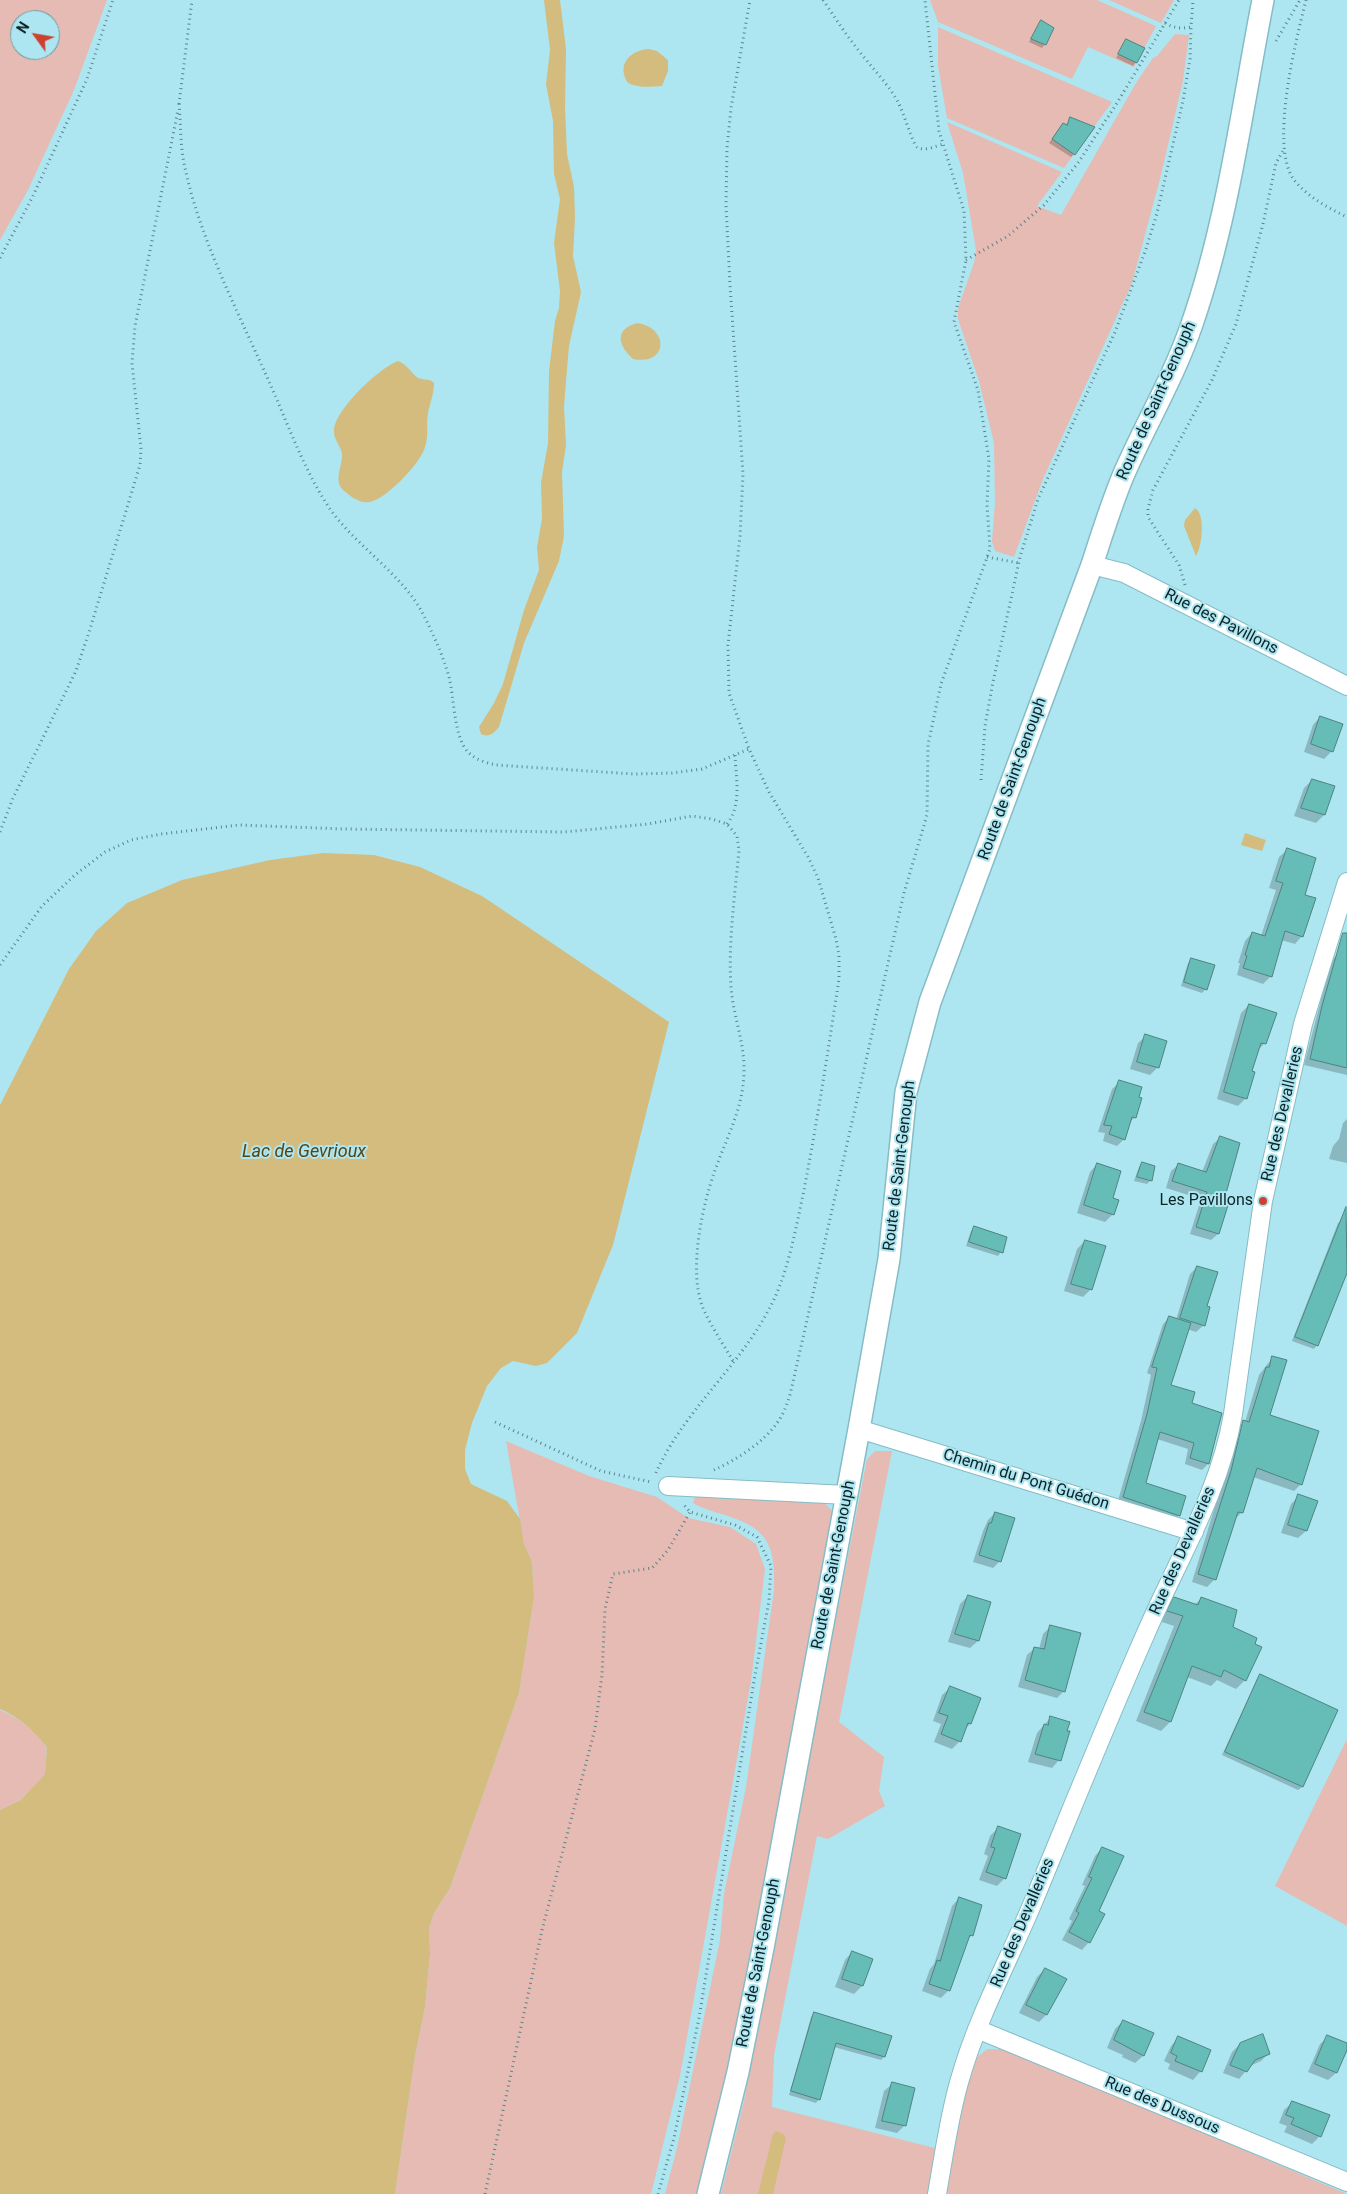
<!DOCTYPE html>
<meta charset="utf-8">
<style>
body{margin:0}
#map{position:relative;width:1347px;height:2194px;overflow:hidden;background:#ade6f0;font-family:Roboto,sans-serif}
canvas{display:block}
.north{position:absolute;left:10px;top:10px;width:50px;height:50px;box-sizing:border-box;background:#ade6f0;border:1px solid #6d98a0;border-radius:50%;rotate:302deg;font-size:14px;font-weight:700;line-height:20px;text-align:center;color:#0c2327}
.north::after{content:'';display:block;margin:auto;width:18px;height:22px;background:#ce4131;clip-path:polygon(50% 0,100% 100%,50% 72%,0 100%)}
</style>
<div id="map">
<canvas width="1347" height="2194"></canvas>
<div class="north">N</div>
</div>
<script>
const ctx = document.querySelector('canvas').getContext('2d');
ctx.lineJoin = 'round';
function fill(path, color) { ctx.fillStyle = color; ctx.fill(path, 'evenodd'); }
function strokePath(path, color, width, dash) { ctx.strokeStyle = color; ctx.lineWidth = width; ctx.lineCap = dash ? 'butt' : 'round'; ctx.setLineDash(dash || []); ctx.stroke(path); }
function label(font, color, halo, rows, align = 'center') {
  ctx.font = font + ' Roboto,sans-serif'; ctx.lineWidth = 4; ctx.setLineDash([]); ctx.textBaseline = 'middle'; ctx.strokeStyle = halo; ctx.fillStyle = color; for (const [text, x, y, turn = 0] of rows) {
    ctx.save(); ctx.translate(x, y); ctx.rotate((+turn || 0) * Math.PI / 180); ctx.textAlign = isNaN(turn) ? turn : align; if (halo) ctx.strokeText(text, 0, 0); ctx.fillText(text, 0, 0); ctx.restore();
  }
}
fill(new Path2D(`
 M0 0H107L74 90 28 190 0 240ZM20 20H50V50H20Z
 M930 0H1097L1156 26 1134 67 1088 47 1072 79 938 22Z
 M1109 0H1174L1161 23Z
 M938 27 1112 102 1064 168 947 118 938 66Z
 M1175 34 1189 35 1183 81 1160 179 1132 283 1043 479 1014 557 995 551 992 541 995 503 994 443 979 381 958 319V308L974 263 976 250 963 173 947 122 1062 172 1037 206 1061 215 1136 83 1153 58 1157 56Z
 M506 1441 589 1476 657 1497 688 1518 730 1527 756 1544 765 1569 751 1681 680 2076 651 2194H395L415 2056 425 2007 430 1954 429 1928 434 1913 450 1888 519 1693 534 1597 532 1562 524 1544Z
 M875 1451H892L839 1722 884 1757 879 1791 885 1806 828 1839 817 1836 774 2055 772 2107 939 2149 932 2194H721L744 2101 769 1963 867 1459Z
 M695 1496 823 1501 832 1511 833 1526C792 1749 754 1974 697 2194H665L677 2148 720 1940 724 1894 746 1787 774 1590C775 1556 773 1532 736 1519 722 1513 706 1511 693 1503Z
 M0 1710C20 1717 33 1731 47 1747L45 1774 21 1800 0 1810Z
 M1347 1739V1926L1275 1886Z
 M987 2049H1007L1347 2194H946L962 2101 975 2059Z`), '#e5bbb3');
fill(new Path2D(`
 M544 0H560L566 49 565 107 567 154 574 187 575 218 573 256 581 292 569 346 566 381 564 407 566 445 562 472 564 536 559 561 524 643 499 727C494 733 489 738 481 734L479 727 494 703 503 684 524 610 539 570 537 547 542 519 541 483 548 443 549 371 555 321 559 308 560 291 554 243 560 199 554 174 553 121 546 84 550 50Z
 M649 49 657 51 668 60V71L662 86C651 87 638 88 628 83 616 65 630 50 649 49Z
 M637 323C669 327 669 366 633 359 619 346 613 330 637 323Z
 M398 361C407 364 411 373 418 378 425 381 429 378 434 383 434 394 430 403 428 413 426 424 429 436 425 447 421 463 386 499 370 502 360 504 350 496 343 490 333 480 343 465 342 454 341 446 334 440 334 432 333 411 379 368 398 361Z
 M1195 508C1206 514 1202 547 1196 556L1184 526 1185 520Z
 M1245 833 1266 840 1262 851 1241 845Z
 M323 853 374 855 420 867 482 896 669 1022 613 1245 577 1333 547 1363 536 1366 513 1361 501 1368 487 1386 472 1423 465 1450V1469L471 1484 507 1501 520 1519 524 1544 532 1562 534 1597 519 1693 450 1888 434 1913 429 1928 430 1954 425 2007 415 2056 395 2194H0V1810L21 1800 45 1774 47 1747C33 1731 20 1717 0 1709V1105L69 969 96 931 127 903 182 880 270 860Z
 M776 2131 783 2134 786 2138 773 2194H758L773 2134Z`), '#d3bc7e');
fill(new Path2D(`
 M1041 21 1045 44 1042 48 1029 42Z
 M1126 40 1136 62 1133 66 1116 58Z
 M1071 118 1074 154 1071 157 1049 143 1059 129 1065 126Z
 M1320 717 1332 751 1324 759 1304 752 1313 725Z
 M1312 780 1333 787 1324 815 1316 823 1294 816 1304 788Z
 M1287 850 1303 895 1302 936 1295 944 1281 940 1271 976 1263 984 1237 975 1240 963H1238L1245 941 1252 933 1261 936 1276 890 1269 888 1279 857Z
 M1337 955 1347 957V1075L1304 1065 1331 961Z
 M1192 959 1206 989 1202 993 1181 986 1188 963Z
 M1249 1005 1265 1043 1257 1051 1250 1072 1246 1098 1238 1106 1217 1099 1241 1013Z
 M1146 1036 1158 1067 1150 1075 1130 1069 1138 1043Z
 M1120 1082 1135 1117 1129 1123 1124 1139 1117 1146 1103 1141 1105 1133 1098 1132 1112 1089Z
 M1347 1119V1163L1329 1159 1333 1146 1339 1139 1343 1123Z
 M1220 1138 1223 1198 1218 1234 1211 1240 1190 1234 1201 1199 1166 1188 1171 1171 1178 1165 1202 1172 1213 1144Z
 M1142 1163 1151 1180 1147 1184 1134 1181 1139 1167Z
 M1097 1164 1111 1199 1113 1214 1105 1222 1077 1213 1090 1172Z
 M1342 1220 1347 1222V1270L1317 1345 1314 1349 1292 1341 1338 1223Z
 M974 1228 1001 1252 998 1256 966 1246 971 1231Z
 M1085 1241 1105 1247 1090 1290 1083 1297 1064 1291 1077 1249Z
 M1197 1267 1206 1307 1204 1325 1196 1332 1187 1329 1169 1385 1190 1404 1208 1464 1202 1470 1185 1464 1188 1449 1157 1439 1144 1484 1179 1515 1173 1522 1117 1504 1141 1421 1151 1375 1147 1373 1163 1324 1169 1318 1176 1320 1190 1274Z
 M1273 1357 1269 1416 1301 1484 1294 1491 1253 1477 1242 1512 1234 1520 1215 1579 1207 1587 1192 1582 1223 1480 1236 1428 1245 1422 1259 1375Z
 M1299 1496 1306 1531 1298 1538 1281 1533 1291 1504Z
 M995 1513 1000 1561 993 1568 973 1562 983 1531 988 1520Z
 M968 1596 978 1641 970 1648 948 1642 960 1604Z
 M1174 1599 1194 1605 1201 1599 1231 1628 1245 1680 1236 1689 1217 1680 1211 1686 1187 1677 1170 1722 1161 1731 1136 1721 1174 1626 1159 1621 1165 1608Z
 M1051 1626 1064 1691 1057 1698 1018 1687 1027 1655 1035 1648 1039 1649 1043 1634Z
 M1260 1675 1337 1711 1302 1787 1298 1790 1222 1755 1257 1679Z
 M950 1688 979 1699 970 1724 965 1729 960 1741 952 1749 934 1742 941 1724 933 1721 942 1695Z
 M1051 1717 1059 1760 1052 1768 1028 1762 1037 1733Z
 M998 1828 1005 1878 997 1886 979 1880 988 1856 984 1854 990 1836Z
 M1102 1848 1097 1912 1089 1942 1082 1950 1062 1940 1072 1921 1069 1919 1085 1886 1082 1885 1095 1856Z
 M959 1898 972 1935 967 1940 949 1990 941 1998 922 1991 930 1969 934 1964 952 1906Z
 M852 1952 872 1959 862 1986 854 1994 835 1987 845 1960Z
 M1045 1969 1046 2015 1039 2022 1019 2013 1037 1977Z
 M814 2014 884 2057 881 2060 834 2047 819 2099 816 2103 789 2095 811 2017Z
 M1123 2021 1152 2033 1143 2056 1135 2063 1122 2057 1123 2055 1107 2048 1115 2029Z
 M1328 2037 1347 2045 1336 2073 1328 2080 1308 2072 1320 2044Z
 M1178 2038 1209 2051 1200 2072 1193 2080 1168 2069 1170 2064 1164 2061 1171 2046Z
 M1240 2044 1269 2053 1261 2061 1250 2066 1239 2079 1223 2073 1232 2052Z
 M892 2084 904 2126 897 2133 875 2128 884 2091Z
 M1292 2103 1320 2136 1312 2144 1284 2132 1287 2126 1279 2123 1284 2110Z`), '#0003');
const building = new Path2D(`
 M1041 20 1054 28 1046 45 1031 39Z
 M1126 39 1145 48 1137 63 1118 54Z
 M1070 117 1095 127 1075 155 1052 139 1063 123 1067 125Z
 M1320 716 1343 724 1333 752 1311 744Z
 M1312 779 1335 786 1325 815 1301 808Z
 M1287 848 1316 858 1305 895 1316 898 1303 937 1285 931 1272 977 1243 968 1247 956 1245 955 1252 932 1265 936 1283 883 1276 881Z
 M1343 933H1347V1068L1310 1059 1322 1006Z
 M1191 958 1215 965 1207 990 1184 982Z
 M1249 1004 1277 1013 1266 1044 1261 1043 1252 1071 1255 1072 1247 1099 1224 1092Z
 M1145 1034 1167 1041 1159 1068 1137 1062Z
 M1119 1080 1142 1087 1139 1097 1142 1098 1136 1118 1132 1117 1125 1140 1109 1134 1112 1126 1104 1125Z
 M1220 1136 1240 1143 1225 1197 1230 1199 1219 1234 1196 1227 1207 1192 1172 1181 1178 1163 1206 1172Z
 M1142 1162 1155 1166 1152 1181 1137 1177Z
 M1097 1163 1121 1171 1113 1198 1119 1200 1114 1215 1084 1205Z
 M1346 1207 1347 1273 1318 1346 1295 1337Z
 M974 1226 1007 1237 1003 1253 969 1242Z
 M1085 1240 1106 1246 1092 1290 1071 1284Z
 M1197 1266 1218 1272 1207 1306 1210 1307 1205 1326 1180 1318Z
 M1169 1316 1191 1323 1171 1385 1195 1392 1192 1403 1222 1413 1209 1464 1190 1458 1194 1443 1160 1432 1146 1483 1186 1496 1180 1516 1123 1497 1147 1414 1157 1368 1152 1367Z
 M1272 1356 1287 1360 1270 1415 1319 1431 1302 1485 1257 1468 1243 1513 1238 1512 1216 1580 1198 1574 1231 1471 1243 1420 1249 1422 1266 1367H1269Z
 M1298 1494 1318 1501 1307 1531 1288 1525Z
 M995 1512 1015 1518 1001 1562 979 1555 989 1523H991Z
 M968 1595 991 1602 979 1641 955 1634Z
 M1174 1597 1198 1605 1201 1597 1237 1610 1233 1627 1257 1638 1255 1644 1262 1647 1246 1681 1224 1670 1221 1677 1192 1666 1171 1722 1144 1712 1183 1616 1167 1611Z
 M1050 1625 1081 1633 1065 1692 1025 1680 1034 1647 1044 1649Z
 M1260 1674 1338 1710 1303 1787 1225 1752Z
 M950 1686 981 1698 971 1724 968 1723 961 1742 941 1734 948 1716 939 1713Z
 M1050 1716 1070 1722 1067 1731H1070L1061 1761 1035 1754 1044 1724 1048 1725Z
 M998 1826 1021 1834 1006 1879 986 1872 995 1848 991 1847Z
 M1102 1847 1124 1856 1099 1911 1105 1914 1090 1943 1069 1932 1079 1913 1076 1911 1092 1878 1089 1877Z
 M959 1897 982 1905 973 1936 970 1935 950 1991 929 1984 937 1960 940 1961Z
 M852 1951 873 1959 863 1986 842 1979Z
 M1045 1968 1067 1979 1047 2015 1026 2005Z
 M814 2012 892 2036 885 2057 836 2043 820 2100 791 2091Z
 M1123 2020 1154 2033 1144 2056 1114 2040Z
 M1263 2034 1270 2054 1255 2060 1247 2072 1230 2065 1240 2043Z
 M1327 2035 1347 2043V2050L1337 2073 1315 2064Z
 M1178 2036 1211 2050 1202 2072 1175 2061 1177 2056 1171 2053Z
 M892 2082 915 2088 906 2126 882 2121Z
 M1292 2101 1330 2115 1321 2137 1291 2124 1294 2118 1286 2115Z`);
fill(building, '#66bdb7');
strokePath(building, '#4d8480', 1);
const minor = new Path2D(`
 M1092 565 1124 573 1347 686
 M859 1429 1194 1532
 M668 1486 847 1495
 M977 2029 1347 2182
 M937 2194C944 2155 949 2116 960 2079 978 2016 1009 1960 1034 1900 1071 1811 1107 1721 1146 1633 1177 1561 1220 1492 1233 1414L1263 1201 1303 1024 1347 882`);
const tertiary = new Path2D(`
 M708 2194 738 2072 763 1948 859 1429 889 1259 906 1092 930 1002 1092 565C1102 534 1111 505 1123 476 1145 425 1174 377 1192 324 1228 220 1242 108 1263 0`);
strokePath(minor, '#85bcc6', 20);
strokePath(tertiary, '#85bcc6', 24);
strokePath(new Path2D(`
 M823 0C834 16 844 32 856 47 870 66 887 82 898 102 903 111 913 144 917 147 924 152 936 146 943 144
 M1306 0C1296 40 1269 146 1294 180 1308 197 1328 208 1347 217
 M1165 23C1174 28 1181 29 1191 27L1193 0
 M1276 41 1300 0
 M179 104C181 125 180 147 185 168 200 240 241 318 271 386 289 427 305 472 330 509 356 546 403 575 423 614 433 634 443 655 449 677 454 696 454 740 469 753 476 760 487 763 496 765L634 774 672 773 702 769 749 749
 M179 104 192 0
 M0 258 32 198 87 79 113 0
 M966 260 1008 236 1044 205 1078 163 1117 103 1179 0
 M987 557 1019 563
 M1185 585 1179 565 1148 517V509L1153 490 1212 380 1236 324 1263 224 1276 163 1284 149
 M981 780 985 726 993 682 1020 557 1038 499 1115 332 1146 249 1157 213 1183 101 1190 59 1191 27
 M727 824C742 805 736 778 735 755
 M0 832 13 798 76 671 90 629 140 465 141 449 132 363 135 326 178 110
 M0 965 42 906 75 875 105 852 131 840 161 834 239 825 344 829 564 832 648 824 692 816 712 819 727 824 737 836 739 850C735 895 728 942 731 987 733 1016 745 1043 744 1073 743 1108 727 1137 715 1170 702 1207 688 1271 703 1308 711 1326 723 1344 733 1361
 M495 1422 601 1471 651 1482
 M714 1470C736 1460 763 1443 777 1423 783 1415 787 1405 790 1395L904 893 927 815 928 745 941 684 990 549 987 505 989 459 978 390 954 322 966 260 964 211 939 131 925 0
 M656 1473C683 1412 737 1369 768 1311 787 1278 795 1232 803 1195 817 1123 828 1051 839 979V956L836 939 818 878 808 857 769 792 749 749 729 693 728 645 740 536 743 474 730 285 726 205 727 148 731 108 750 0
 M485 2194 542 1930 595 1729 602 1675 605 1609 613 1574 652 1568 668 1550 690 1512
 M658 2194 674 2138 699 2018 755 1675 769 1601 771 1566 757 1537 735 1525 690 1512 684 1505`), '#5b838a', 3, [1, 4]);
strokePath(minor, '#fff', 18);
strokePath(tertiary, '#fff', 21);
for (const [x, y, r, color] of [
 [1263,1201,5,"#ce4131"]
]) { const dot = new Path2D(); dot.arc(x, y, r, 0, 2 * Math.PI); ctx.fillStyle = color; ctx.fill(dot); strokePath(dot, '#ade6f0', 2); }
label('16px', '#0c2327', '#ade6f0', [
 ["Route de Saint-Genouph",1157,401,-66],
 ["Rue des Pavillons",1221,622,27],
 ["Route de Saint-Genouph",1013,779,-70],
 ["Rue des Devalleries",1283,1114,-77],
 ["Route de Saint-Genouph",900,1166,-83],
 ["Chemin du Pont Guédon",1026,1480,17],
 ["Rue des Devalleries",1183,1551,-66],
 ["Route de Saint-Genouph",834,1565,-79],
 ["Rue des Devalleries",1023,1923,-67],
 ["Route de Saint-Genouph",759,1963,-79],
 ["Rue des Dussous",1162,2106,23]
]);
label('16px', '#0c2327', '#ade6f0', [
 ["Les Pavillons",1253,1201]
], 'right');
label('italic 18px', '#554414', '#ade6f0', [
 ["Lac de Gevrioux",304,1152]
]);
</script>
